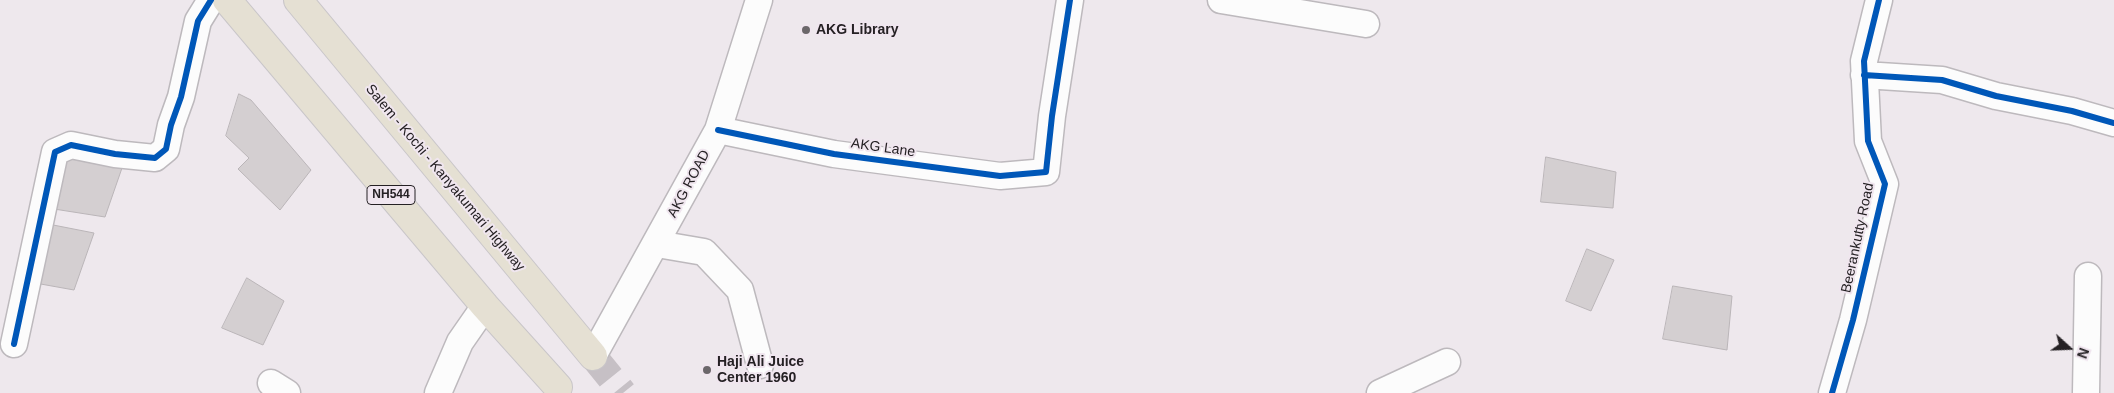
<!DOCTYPE html>
<style>
body{margin:0}
#map{position:relative;width:2114px;height:393px;overflow:hidden;background:#eee8ed;font-family:Helvetica,sans-serif}
canvas{display:block}
.north{position:absolute;left:2044px;top:323px;width:50px;height:50px;-webkit-text-stroke:4px #f0e6ef;paint-order:stroke;rotate:110deg;font-size:14px;font-weight:700;line-height:20px;text-align:center;color:#252124}
.north::after{content:'';display:block;margin:auto;width:18px;height:22px;background:#252124;clip-path:polygon(50% 0,100% 100%,50% 72%,0 100%)}
</style>
<div id="map">
<canvas width="2114" height="393"></canvas>
<div class="north">N</div>
</div>
<script>
const ctx = document.querySelector('canvas').getContext('2d');
ctx.lineJoin = 'round';
function fill(path, color) { ctx.fillStyle = color; ctx.fill(path, 'evenodd'); }
function strokePath(path, color, width, dash) { ctx.strokeStyle = color; ctx.lineWidth = width; ctx.lineCap = dash ? 'butt' : 'round'; ctx.setLineDash(dash || []); ctx.stroke(path); }
function label(font, color, halo, rows, align = 'center') {
  ctx.font = font + ' Helvetica,sans-serif'; ctx.lineWidth = 4; ctx.setLineDash([]); ctx.textBaseline = 'middle'; ctx.strokeStyle = halo; ctx.fillStyle = color; for (const [text, x, y, turn = 0] of rows) {
    ctx.save(); ctx.translate(x, y); ctx.rotate((+turn || 0) * Math.PI / 180); ctx.textAlign = isNaN(turn) ? turn : align; if (halo) ctx.strokeText(text, 0, 0); ctx.fillText(text, 0, 0); ctx.restore();
  }
}
const building = new Path2D(`
 M239 94 251 100 311 170 280 210 238 169 249 158 226 136Z
 M56 156 122 168 105 217 54 209Z
 M1546 157 1616 172 1613 208 1541 202Z
 M43 223 94 233 74 290 35 283Z
 M1587 249 1614 260 1591 311 1566 301Z
 M247 278 284 301 263 345 222 328Z
 M1673 286 1732 296 1727 350 1663 339Z`);
fill(building, '#d4cfd1');
strokePath(building, '#bab5b8', 1);
strokePath(new Path2D(`
 M593 356 623 393`), '#c6c0c5', 28, [28, 14]);
const street = new Path2D(`
 M1221 0 1366 24
 M1864 75 1942 80 1996 96 2072 111 2114 123
 M718 130 834 154 1000 176 1046 172 1052 116 1070 0
 M657 244 704 252 740 290 760 365
 M14 344 55 152 71 145 115 154 155 158 166 149 171 125 181 97 198 21 211 0
 M593 356 718 130 759 0
 M271 383 287 393
 M438 393 460 342 485 306
 M1380 393 1447 362
 M1832 393 1853 320 1885 184 1868 141 1864 61 1879 0
 M2086 393 2088 276`);
const highway = new Path2D(`
 M227 0 485 306 558 387
 M298 0 593 356`);
strokePath(street, '#bdb9bd', 29);
strokePath(highway, '#c9c6c9', 30);
strokePath(street, '#fcfcfc', 26);
strokePath(highway, '#e5e0d3', 28);
strokePath(new Path2D(`
 M1864 75 1942 80 1996 96 2072 111 2114 123
 M718 130 834 154 1000 176 1046 172 1052 116 1070 0
 M14 344 55 152 71 145 115 154 155 158 166 149 171 125 181 97 198 21 211 0
 M1832 393 1853 320 1885 184 1868 141 1864 61 1879 0`), '#0057b8', 6);
for (const [x, y, r, color] of [
 [806,30,5,"#6b676a"],
 [707,370,5,"#6b676a"]
]) { const dot = new Path2D(); dot.arc(x, y, r, 0, 2 * Math.PI); ctx.fillStyle = color; ctx.fill(dot); strokePath(dot, '#f0e6ef', 2); }
for (const [x, y, w] of [
 [391,195,48]
]) { const box = new Path2D(); box.roundRect(x - w / 2, y - 9.5, w, 19, 4); ctx.fillStyle = '#f0e6ef'; ctx.fill(box); strokePath(box, '#252124', 1); }
label('bold 12px', '#252124', null, [
 ["NH544",391,195]
]);
label('bold 14px', '#252124', '#f0e6ef', [
 ["AKG Library",816,30],
 ["Haji Ali Juice",717,362],
 ["Center 1960",717,378]
], 'left');
label('14px', '#252124', '#f0e6ef', [
 ["AKG Lane",883,148,8],
 ["Salem - Kochi - Kanyakumari Highway",445,178,50],
 ["AKG ROAD",689,184,-62],
 ["Beerankutty Road",1858,238,-78]
]);
</script>
